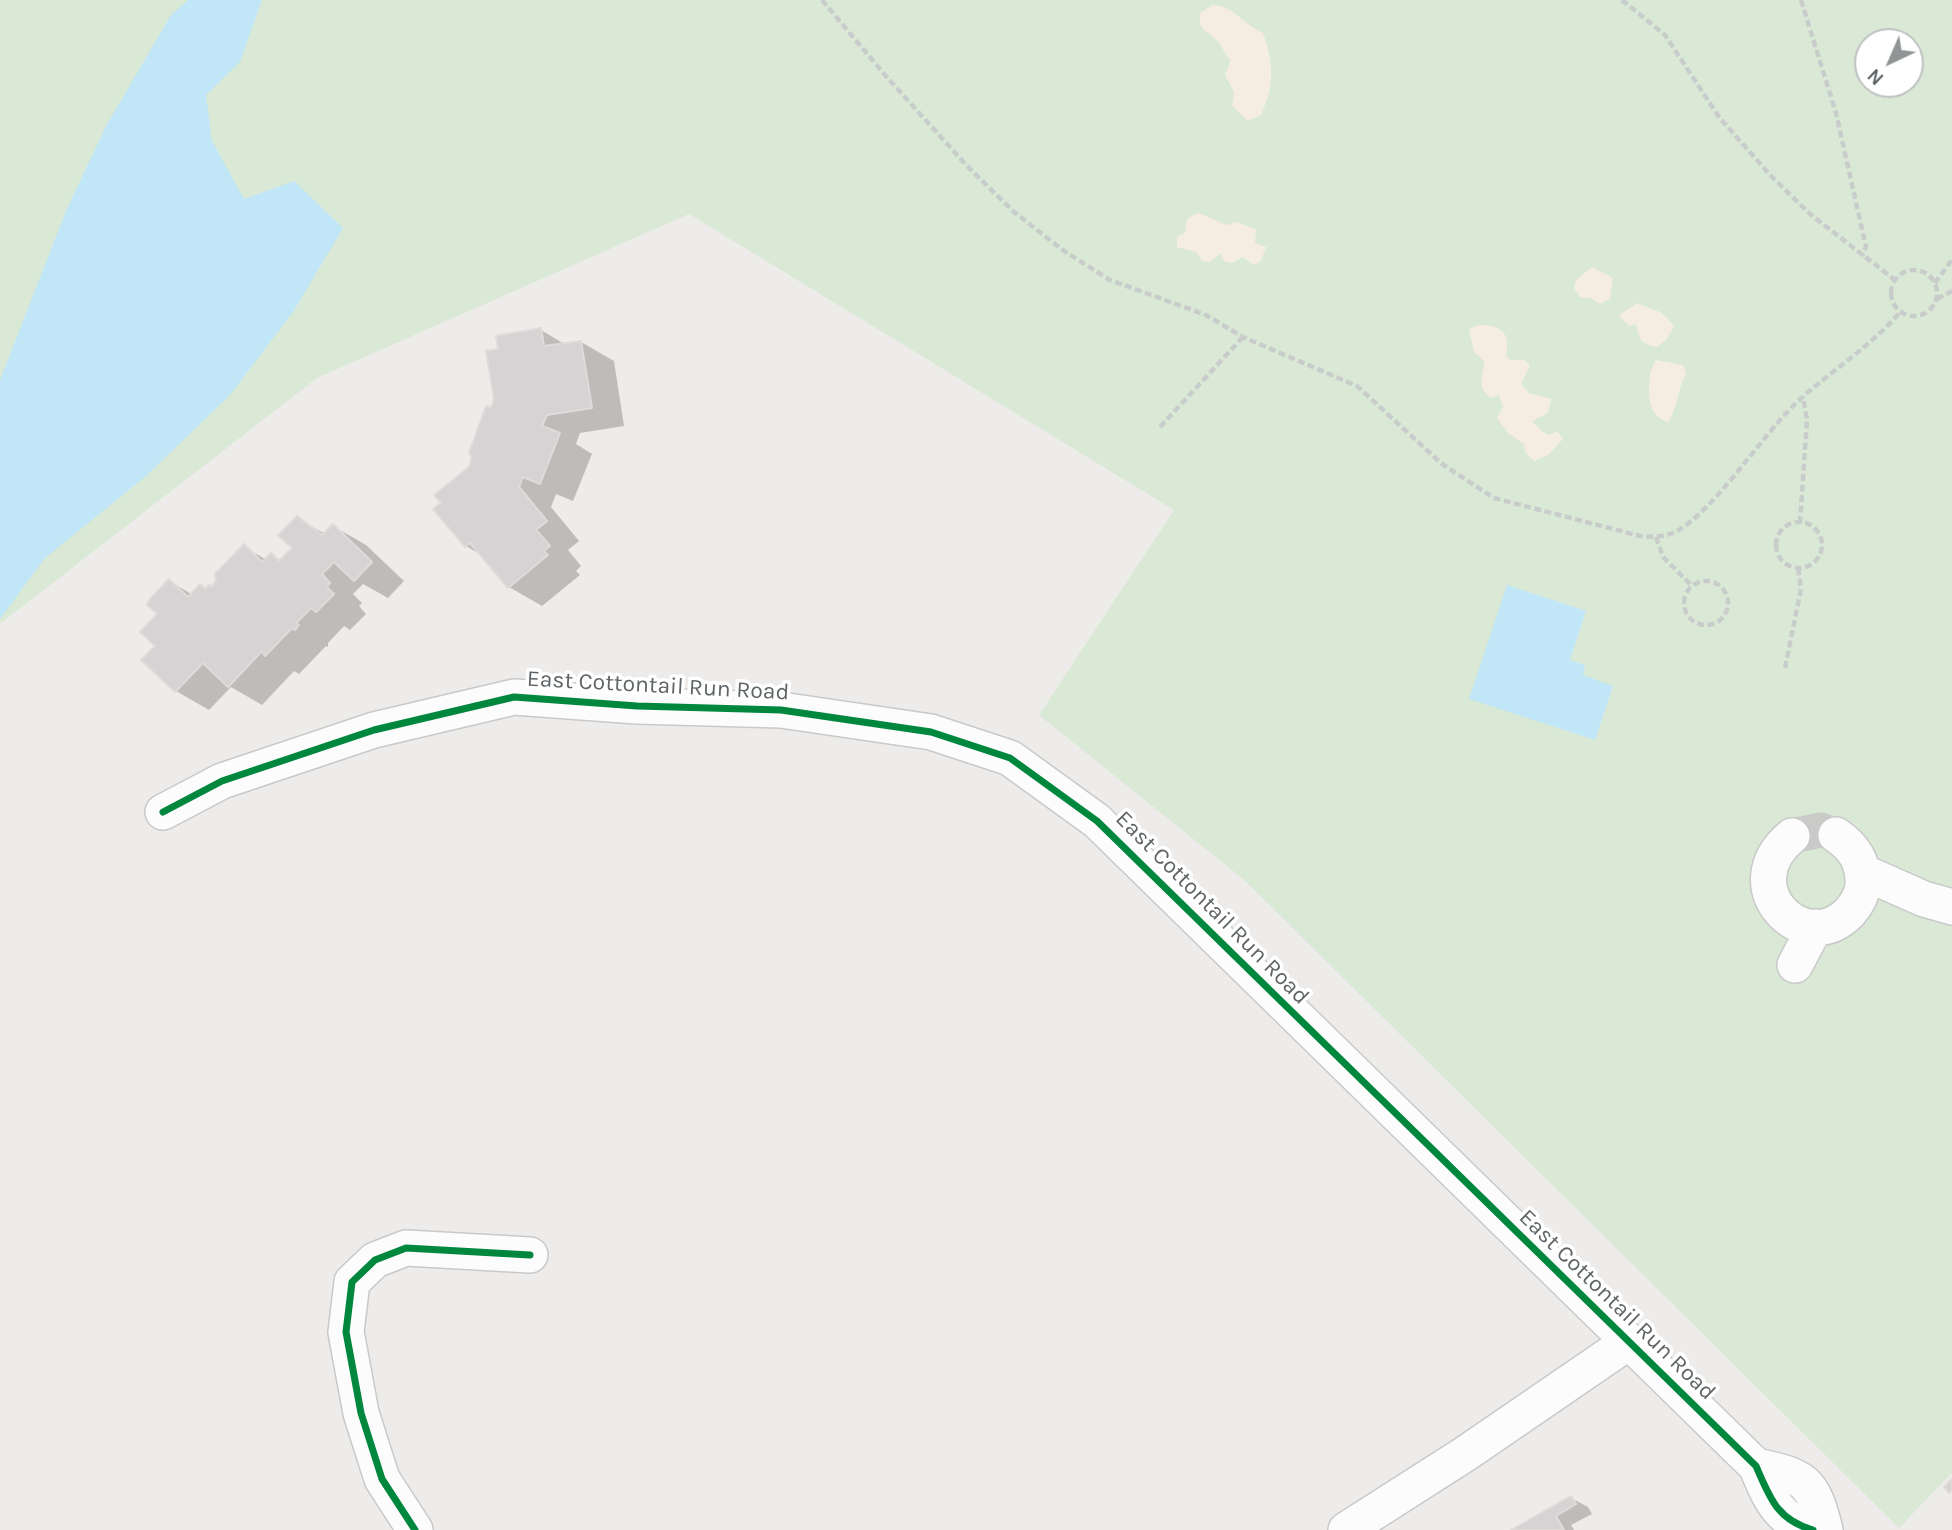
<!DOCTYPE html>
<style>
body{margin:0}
#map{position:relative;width:1952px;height:1530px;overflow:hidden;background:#eeecea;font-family:Karla,sans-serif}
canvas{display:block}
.north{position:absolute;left:1854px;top:28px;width:70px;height:70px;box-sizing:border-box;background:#fff;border:2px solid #bfc1c2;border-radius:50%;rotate:224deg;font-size:19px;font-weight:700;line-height:28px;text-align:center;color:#5f6467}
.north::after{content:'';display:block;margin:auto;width:24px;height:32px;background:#919495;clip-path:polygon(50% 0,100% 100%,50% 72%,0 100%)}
</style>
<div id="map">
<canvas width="1952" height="1530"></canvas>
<div class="north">N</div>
</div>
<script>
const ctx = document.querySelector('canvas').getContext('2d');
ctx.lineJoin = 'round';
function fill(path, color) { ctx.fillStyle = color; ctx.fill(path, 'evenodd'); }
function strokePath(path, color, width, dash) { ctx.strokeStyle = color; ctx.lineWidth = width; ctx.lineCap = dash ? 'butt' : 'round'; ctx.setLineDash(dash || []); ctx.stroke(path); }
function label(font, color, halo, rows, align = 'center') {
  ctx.font = font + ' Karla,sans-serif'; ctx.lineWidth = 7; ctx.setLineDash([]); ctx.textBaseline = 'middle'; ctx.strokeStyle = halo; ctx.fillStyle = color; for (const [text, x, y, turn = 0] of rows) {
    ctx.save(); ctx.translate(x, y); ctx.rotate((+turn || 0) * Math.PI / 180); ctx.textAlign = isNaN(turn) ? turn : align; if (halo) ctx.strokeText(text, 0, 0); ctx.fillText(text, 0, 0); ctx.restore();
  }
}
fill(new Path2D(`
 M0 0H1952V1473L1899 1528 1243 879 1039 715 1174 510 689 214 317 378 0 624ZM1868 42H1910V84H1868Z`), '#dae9d6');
fill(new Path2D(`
 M1213 5C1232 5 1246 26 1263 33 1274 64 1275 84 1261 115L1248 121 1232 106 1234 92 1225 75 1231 60C1223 54 1224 47 1217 41 1207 30 1196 30 1201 12Z
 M1199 213 1226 225 1238 222 1256 230 1255 243 1266 247 1261 261 1254 265 1243 257 1232 263 1225 262 1220 253 1210 262 1202 261 1196 252 1177 247V237L1185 233C1188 218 1184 219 1199 213Z
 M1592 267 1613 278 1610 299 1600 304 1590 298H1581L1574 288 1576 280Z
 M1637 303 1662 313 1674 326 1666 340 1657 347C1641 344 1639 339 1636 324L1629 326 1619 315Z
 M1479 325C1501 325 1511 333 1506 355L1510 360H1525L1530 365 1521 384 1529 393 1551 399 1548 413 1532 421 1541 431 1549 435 1557 431 1563 439 1548 455 1534 461 1525 452 1524 444 1508 433 1497 418 1503 407 1499 395 1490 398C1475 383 1484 379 1484 361L1474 352 1469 329Z
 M1656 360 1683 365 1686 374C1677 390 1678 407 1668 422 1664 420 1660 419 1657 416 1646 406 1647 371 1656 360Z`), '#f5ede1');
fill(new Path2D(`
 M188 0H262L240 62 206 95 212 141 244 199 294 181 343 228 293 312 230 395 145 477 45 558 0 619V380L66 211 106 126 171 15Z
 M1507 585 1586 611 1570 660 1585 665 1583 675 1613 686 1595 740 1469 699Z`), '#c0e6f7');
fill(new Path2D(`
 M541 330 566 345 581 342 614 361 624 426 580 433 576 444 592 454 573 501 556 494 551 507 579 541 568 550 581 566 576 571 580 575 542 606 509 587 483 556 466 546 443 503 470 468 492 410 500 350Z
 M297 518 325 534 333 526 366 545 404 581 388 598 363 584 353 594 362 603 359 606 366 614 350 630 344 626 328 643V647L326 646 299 674 294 671 262 705 231 687 209 710 176 691 144 660 158 646 159 614 169 581 193 595 212 588 244 547 267 560 271 555 282 561 294 548Z
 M1571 1498 1588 1507 1592 1514 1571 1525 1574 1530H1514Z`), '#0003');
const building = new Path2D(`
 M541 328 544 346 581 341 592 408 547 415 542 426 560 433 540 484 523 477 519 487 547 521 536 530 550 546 544 551 548 555 508 588 470 543 465 547 433 509 441 503 434 495 469 467 472 456 469 453 486 406 491 408 494 399 486 351 498 349 496 336Z
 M297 516 322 535 333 524 372 562 354 581 334 562 322 574 330 583 327 587 334 594 316 612 311 608 296 623 299 625 295 630 292 628 265 656 262 651 228 687 203 663 175 692 141 660 155 646 140 632 157 614 147 605 150 599 169 579 188 597 200 584 205 589 209 585 211 587 216 581 215 574 244 544 262 562 271 553 279 561 292 548 278 535Z
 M1952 1479V1490L1949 1493 1944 1487Z
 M1571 1496 1576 1504 1556 1516 1564 1530H1511Z`);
fill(building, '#d5d3d3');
strokePath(building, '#dedcd9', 2);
strokePath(new Path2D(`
 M1792 836 1821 830 1836 835`), '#cacac9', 35, [35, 18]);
const minor = new Path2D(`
 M163 812 222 781 374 730 514 697 637 706 781 710 931 732 1010 758 1097 821 1756 1466C1770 1498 1777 1520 1813 1530
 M1792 836C1731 886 1803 959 1849 913 1856 905 1862 896 1863 885 1864 862 1854 847 1836 835
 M1863 872 1924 899 1952 907
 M1795 965 1815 927
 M1756 1466C1804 1476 1813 1480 1825 1530
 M415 1530 382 1479 361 1413 346 1332 352 1282 375 1260 406 1248 530 1255
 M1346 1530 1465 1454 1627 1343`);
strokePath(minor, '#c9c9c9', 38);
strokePath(new Path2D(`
 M822 0 885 75 967 166 1014 212 1064 251 1110 280 1206 315 1243 337 1357 386 1442 464 1494 498 1640 536C1652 537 1666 537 1677 531 1714 510 1760 439 1793 406 1828 372 1869 349 1901 311
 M1622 0 1665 35 1719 117 1771 176 1810 214 1895 280
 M1801 0 1836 113 1866 247 1862 256
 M1891 293a23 23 0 1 1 46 0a23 23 0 1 1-46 0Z
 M1935 283 1952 260
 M1937 299 1952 291
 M1160 427 1243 337
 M1776 545a23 23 0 1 1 46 0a23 23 0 1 1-46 0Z
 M1800 523 1807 420 1803 397
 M1656 537 1663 557 1691 585
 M1684 603a22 22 0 1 1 44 0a22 22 0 1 1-44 0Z
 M1785 668 1801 589 1798 568`), '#c8cccb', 4.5, [7, 3.5]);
strokePath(minor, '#fcfcfc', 35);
strokePath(new Path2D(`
 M163 812 222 781 374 730 514 697 637 706 781 710 931 732 1010 758 1097 821 1756 1466C1770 1498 1777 1520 1813 1530
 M415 1530 382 1479 361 1413 346 1332 352 1282 375 1260 406 1248 530 1255`), '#00873e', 7);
label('23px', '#5f6467', '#fff', [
 ["East Cottontail Run Road",658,686,3],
 ["East Cottontail Run Road",1212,908,45],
 ["East Cottontail Run Road",1617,1305,44]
]);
</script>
